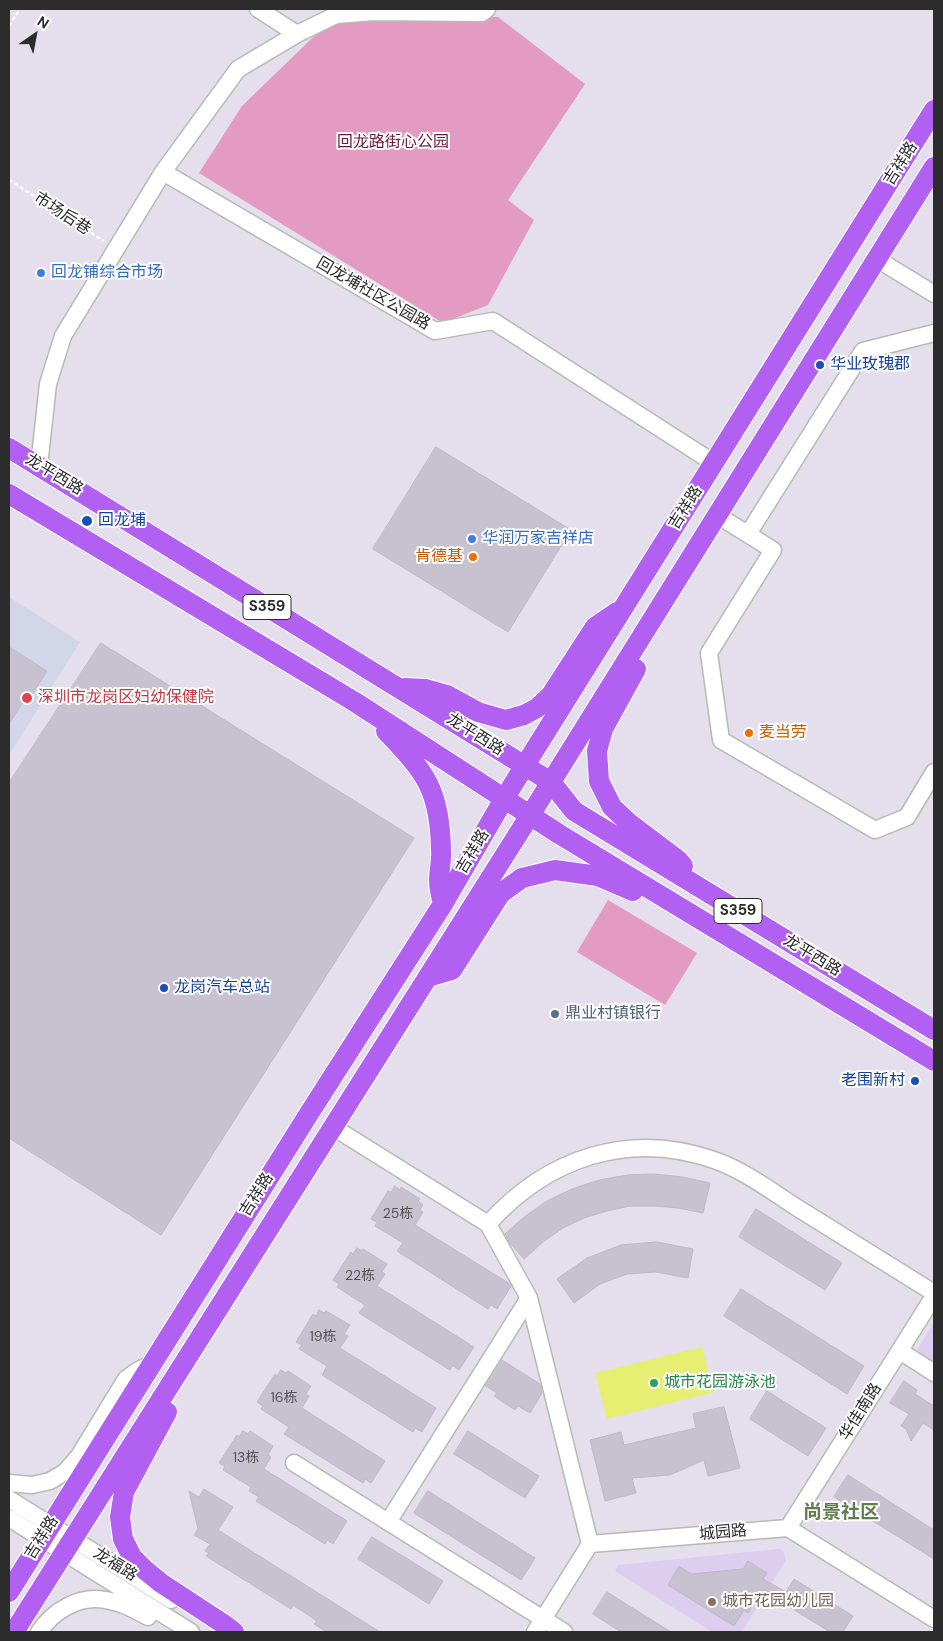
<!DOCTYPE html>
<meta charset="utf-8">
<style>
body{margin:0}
#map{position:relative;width:943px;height:1641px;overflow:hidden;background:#e4deed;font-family:"DM Sans",sans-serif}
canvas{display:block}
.frame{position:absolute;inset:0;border:10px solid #2c2c2c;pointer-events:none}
.north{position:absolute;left:10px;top:10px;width:50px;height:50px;-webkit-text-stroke:4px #fff;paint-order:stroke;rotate:33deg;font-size:14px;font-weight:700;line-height:20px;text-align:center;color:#2c2c2c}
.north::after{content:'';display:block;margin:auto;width:18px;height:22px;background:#2c2c2c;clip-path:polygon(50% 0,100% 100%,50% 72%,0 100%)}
</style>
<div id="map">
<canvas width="943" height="1641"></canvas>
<div class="frame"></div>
<div class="north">N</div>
</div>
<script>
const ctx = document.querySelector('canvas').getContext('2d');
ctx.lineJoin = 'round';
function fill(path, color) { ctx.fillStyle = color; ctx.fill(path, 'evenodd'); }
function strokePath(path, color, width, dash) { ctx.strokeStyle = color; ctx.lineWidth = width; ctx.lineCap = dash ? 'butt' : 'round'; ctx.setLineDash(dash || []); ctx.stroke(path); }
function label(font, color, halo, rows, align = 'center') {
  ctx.font = font + ' "DM Sans","Noto Sans SC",sans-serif'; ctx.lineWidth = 4; ctx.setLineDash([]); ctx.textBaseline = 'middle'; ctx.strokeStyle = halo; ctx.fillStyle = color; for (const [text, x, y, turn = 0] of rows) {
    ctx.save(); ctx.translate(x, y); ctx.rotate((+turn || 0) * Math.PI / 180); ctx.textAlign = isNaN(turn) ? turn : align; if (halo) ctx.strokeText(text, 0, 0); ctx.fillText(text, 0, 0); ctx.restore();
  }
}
fill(new Path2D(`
 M934 1322V1366L915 1354Z
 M778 1549 783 1550 786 1560 742 1632H712L615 1571 618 1565Z`), '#ddceef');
fill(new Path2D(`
 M9 597 80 642 9 755Z`), '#d1d6e8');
fill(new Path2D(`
 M336 15 498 17 585 84 508 200 534 220 488 305 443 323 199 173 242 106Z
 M608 900 697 953 665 1005 577 952Z`), '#e39bc2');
fill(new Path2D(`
 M702 1347 714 1392 607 1419 595 1373Z`), '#e6ef72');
const building = new Path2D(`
 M436 447 571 530 508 632 373 549Z
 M101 643 414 838 161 1235 9 1138V783Z
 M9 647 47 671 29 699 26 697 9 724Z
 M654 1174 683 1177 710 1183 703 1213 678 1208 654 1206H630L607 1211 584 1218 563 1228 543 1242 524 1259 510 1243 505 1234 524 1217 547 1201 572 1189 599 1180 627 1175Z
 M395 1186 400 1190 401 1187 420 1199 418 1201 423 1205 420 1210 423 1212 415 1225 510 1284 511 1286 497 1309 491 1305 488 1309 397 1251 403 1243 375 1226 377 1222 371 1219 388 1191 391 1192Z
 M756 1209 842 1263 825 1290 739 1237Z
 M657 1242 693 1249 688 1278 656 1272 627 1274 600 1284 574 1303 557 1279 587 1258 621 1245Z
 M357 1248 362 1251 363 1249 387 1264 382 1272 385 1274 377 1286 474 1347 459 1370 453 1366 450 1370 359 1313 365 1305 337 1287 339 1284 333 1280 351 1252 353 1254Z
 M741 1289 864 1366 847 1394 724 1316Z
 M319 1310 324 1313 326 1311 350 1325 344 1334 348 1336 340 1348 436 1408 422 1432 415 1428 413 1432 322 1375 327 1366 299 1349 302 1345 296 1342 313 1314 316 1316Z
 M502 1360 540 1384 542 1393 530 1413 518 1406 515 1410 494 1396 497 1393 486 1386Z
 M281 1370 286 1373 288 1371 311 1386 306 1394 309 1396 302 1408 385 1461 371 1483 365 1479 363 1483 284 1434 289 1427 261 1409 263 1406 257 1402 275 1374 277 1376Z
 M904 1381 917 1390 915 1394 934 1406V1430L923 1423 911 1441 906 1429 901 1426 909 1414 890 1403Z
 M767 1391 826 1428 808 1456 750 1419Z
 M724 1407 740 1468 708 1476 704 1460 670 1475 632 1478 636 1493 605 1501 590 1440 621 1432 624 1445 696 1428 693 1414Z
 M243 1431 248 1434 250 1431 273 1446 268 1455 271 1457 264 1469 347 1521 333 1544 327 1540 325 1544 256 1501 259 1497 249 1491 251 1487 223 1470 225 1466 219 1463 237 1435 239 1437Z
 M468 1431 539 1476 525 1498 454 1454Z
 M848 1475 934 1530V1559L834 1497Z
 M204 1489 233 1507 218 1530 380 1632H327L314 1624 317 1621 293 1605 291 1609 206 1556 209 1553 205 1551 210 1544 194 1535 198 1529 189 1491 199 1497Z
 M428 1491 535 1558 521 1580 414 1513Z
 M372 1537 443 1581 429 1604 358 1559Z
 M748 1561 767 1573 763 1579 786 1592 794 1579 853 1616 843 1632H830L762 1590 748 1613 744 1610 734 1626 668 1585 679 1566 691 1574 743 1569Z
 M607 1592 671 1632H621L593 1614Z`);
fill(building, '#c8c2d0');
strokePath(building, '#bfb7c9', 1);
const minor = new Path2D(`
 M258 9 297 34
 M163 172 435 331 493 321 714 463
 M877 259 934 294
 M39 466 48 384 63 336 163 172 238 69 297 34 336 15 374 12 482 13 487 9
 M717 515 773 550 709 653 721 740 875 830 907 817 934 772
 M748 534 863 351 934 333
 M333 1127 488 1224C547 1158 629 1130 714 1160 743 1170 770 1190 796 1207 842 1236 888 1264 934 1293
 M488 1224 529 1298 590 1544
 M900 1351 934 1373
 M294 1463 564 1632
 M9 1483 32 1485 50 1481 65 1472 79 1456 126 1379 137 1371 151 1364
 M9 1499 171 1600
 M9 1518 191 1632
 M388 1522 529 1298
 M788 1528 934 1296
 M39 1632C53 1611 79 1595 105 1600 121 1602 135 1610 148 1617
 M535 1632 590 1544 788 1528 934 1619`);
const major = new Path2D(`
 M9 448 551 782 574 811 934 1030
 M9 494 355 702 559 834 934 1061
 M636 669 603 729 597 751 599 781 612 807 629 823 678 860 683 866
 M404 688 426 689 447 695 478 712 506 720 524 715 537 708 551 695 595 627 617 612
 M386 731C426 773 440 790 441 850 442 860 439 870 439 881 439 888 441 896 443 904
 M428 977 452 970 501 893 522 878 555 870 598 876 633 891
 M167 1412 124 1492 120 1517 123 1539 132 1557 145 1570 161 1583 222 1623 234 1632
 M9 1592 310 1112 443 904 504 799 934 110
 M14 1632 551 782 934 167`);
strokePath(minor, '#b4bcae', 19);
strokePath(major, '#fff', 22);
strokePath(new Path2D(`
 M9 26 20 9
 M9 180 104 241`), '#fff', 2.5, [4, 2.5]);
strokePath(minor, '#fff', 16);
strokePath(major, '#b260f1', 20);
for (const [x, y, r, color] of [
 [41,273,5,"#3f7fe0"],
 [820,365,5,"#1a4fb4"],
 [87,521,6,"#1a4fb4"],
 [472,539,5,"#3f7fe0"],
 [473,557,5,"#e8710a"],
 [27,698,6,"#e0444e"],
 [749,733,5,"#e8710a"],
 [164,988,5,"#1a4fb4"],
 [555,1014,5,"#5c6f8a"],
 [915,1081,5,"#1a4fb4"],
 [654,1383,5,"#2e9e5b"],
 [712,1602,5,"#8d6e63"]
]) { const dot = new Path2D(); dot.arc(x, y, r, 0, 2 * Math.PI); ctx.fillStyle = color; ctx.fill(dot); strokePath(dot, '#fff', 2); }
label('14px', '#535255', null, [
 ["25栋",398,1214],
 ["22栋",360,1276],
 ["19栋",323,1337],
 ["16栋",284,1398],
 ["13栋",246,1458]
]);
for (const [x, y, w] of [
 [267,607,48],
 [738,911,48]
]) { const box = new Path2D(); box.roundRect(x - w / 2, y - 12.5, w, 25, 4); ctx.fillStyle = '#fff'; ctx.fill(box); strokePath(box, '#2c2c2c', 1); }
label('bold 15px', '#2c2c2c', null, [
 ["S359",267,607],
 ["S359",738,911]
]);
label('16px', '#6a1b3b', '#fff', [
 ["回龙路街心公园",393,143]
]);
label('16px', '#2c2c2c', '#fff', [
 ["吉祥路",901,164,-58],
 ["市场后巷",62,214,33],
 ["回龙埔社区公园路",373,294,30],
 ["龙平西路",54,475,31],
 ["吉祥路",686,508,-58],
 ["龙平西路",475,735,32],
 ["吉祥路",473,852,-59],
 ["龙平西路",812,956,31],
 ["吉祥路",257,1195,-58],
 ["华佳南路",861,1412,-58],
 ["城园路",723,1533,-5],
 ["吉祥路",42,1538,-58],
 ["龙福路",115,1565,32]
]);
label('16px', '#366cbe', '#fff', [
 ["回龙铺综合市场",51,273],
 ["华润万家吉祥店",482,539]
], 'left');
label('16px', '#164399', '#fff', [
 ["华业玫瑰郡",830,365],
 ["回龙埔",98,521],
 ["龙岗汽车总站",174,988],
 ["老围新村",905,1081,"right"]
], 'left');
label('16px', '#c56008', '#fff', [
 ["肯德基",463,557],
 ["麦当劳",759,733,"left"]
], 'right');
label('16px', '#be3a42', '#fff', [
 ["深圳市龙岗区妇幼保健院",38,698]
], 'left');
label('16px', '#4e5e75', '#fff', [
 ["鼎业村镇银行",565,1014]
], 'left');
label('16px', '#27864d', '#fff', [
 ["城市花园游泳池",664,1383]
], 'left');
label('16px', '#785e54', '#fff', [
 ["城市花园幼儿园",722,1602]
], 'left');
label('bold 19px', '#5e7d4c', '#fff', [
 ["尚景社区",841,1513]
]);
</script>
